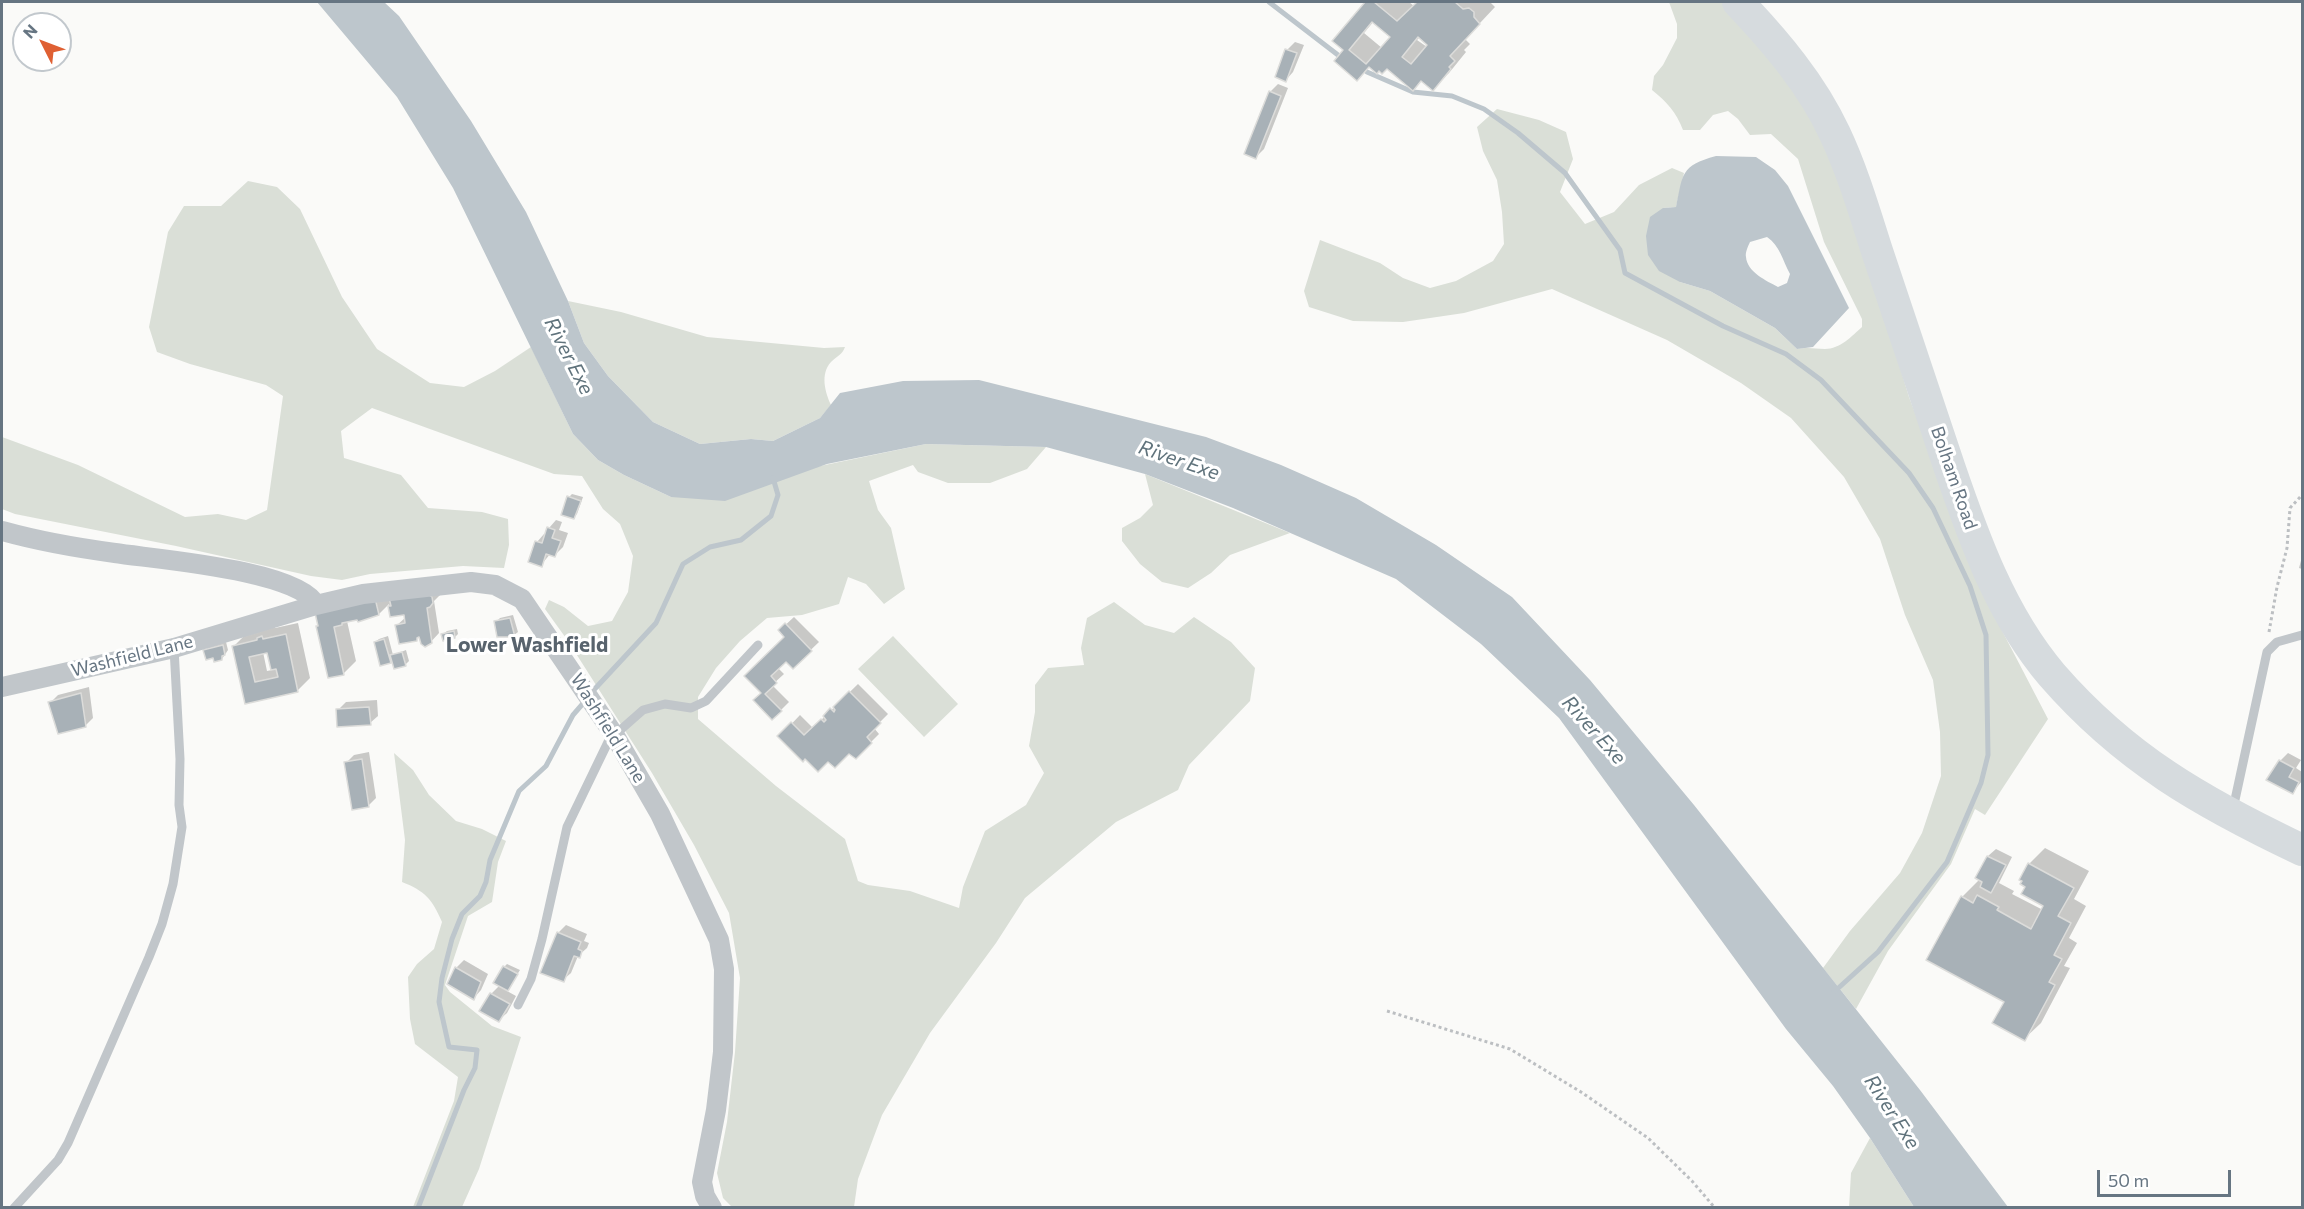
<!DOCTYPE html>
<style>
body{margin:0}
#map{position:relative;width:2304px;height:1209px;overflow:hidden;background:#fafaf8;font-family:Commissioner,sans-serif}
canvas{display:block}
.frame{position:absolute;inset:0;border:3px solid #667582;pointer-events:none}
.north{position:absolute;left:12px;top:12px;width:60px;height:60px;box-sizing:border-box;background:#fff;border:2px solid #c2c8cd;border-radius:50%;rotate:312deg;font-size:16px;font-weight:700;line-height:24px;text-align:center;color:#667582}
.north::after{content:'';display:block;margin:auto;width:21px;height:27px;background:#df6033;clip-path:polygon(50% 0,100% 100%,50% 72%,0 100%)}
.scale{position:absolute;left:2097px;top:1170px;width:134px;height:27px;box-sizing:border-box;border:3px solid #667582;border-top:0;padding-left:8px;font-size:18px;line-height:21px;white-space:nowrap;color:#667582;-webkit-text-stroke:4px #fff;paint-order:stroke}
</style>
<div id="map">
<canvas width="2304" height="1209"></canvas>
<div class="frame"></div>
<div class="north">N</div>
<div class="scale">50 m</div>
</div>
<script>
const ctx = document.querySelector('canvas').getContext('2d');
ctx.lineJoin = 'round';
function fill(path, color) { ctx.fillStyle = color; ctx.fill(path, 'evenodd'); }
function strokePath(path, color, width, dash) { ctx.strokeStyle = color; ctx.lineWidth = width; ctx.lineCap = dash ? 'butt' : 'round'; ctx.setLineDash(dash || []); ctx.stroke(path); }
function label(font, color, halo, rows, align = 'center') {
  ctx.font = font + ' Commissioner,sans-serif'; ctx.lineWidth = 6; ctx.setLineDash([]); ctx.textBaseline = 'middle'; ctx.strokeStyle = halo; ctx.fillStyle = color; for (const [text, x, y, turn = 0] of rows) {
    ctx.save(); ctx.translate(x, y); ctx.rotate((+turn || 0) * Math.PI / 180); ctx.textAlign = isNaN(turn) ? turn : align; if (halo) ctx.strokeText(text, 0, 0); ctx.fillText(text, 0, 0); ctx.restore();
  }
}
fill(new Path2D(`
 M1669 2H1725L1792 85 1829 152 1886 322 1909 397 1967 551 1997 621 2048 719 1985 815 1975 809 1951 864 1888 951 1856 1009 1823 968 1850 931 1900 873 1922 833 1941 776 1940 732 1933 680 1905 615 1880 539 1844 477 1791 418 1741 383 1667 340 1552 289 1464 313 1403 322 1353 321 1309 307 1304 291 1320 240 1380 263 1403 278 1430 288 1456 281 1493 261 1504 244 1502 212 1497 180 1483 151 1477 127 1497 109 1539 120 1566 132 1573 159 1560 192 1585 224 1614 212 1639 185 1672 168 1684 173 1676 207 1663 208 1680 282 1710 291 1775 328 1797 349C1809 347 1815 349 1825 349 1840 349 1852 336 1862 327V319L1824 242 1798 159 1771 134 1750 135 1738 119 1728 111 1713 115 1700 130H1683C1676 112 1667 102 1652 90L1654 76 1663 65 1677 38V24Z
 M248 181 277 187 300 209 342 297 377 349 430 383 464 387 495 371 531 347 573 434 598 460 624 475 671 497 926 444 1046 447 1027 469 990 483H948L918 472 913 465 869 481 878 510 891 528 905 589 884 604 866 584 848 577 839 604 802 615 767 618 740 641 716 668 698 697V719L776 786 845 839 858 881 868 885 910 891 959 908 963 887 985 831 1026 805 1044 773 1029 746 1035 712V685L1048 668 1084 665 1081 648 1087 618 1114 602 1145 625 1174 633 1194 617 1231 642 1255 668 1250 701 1189 765 1178 790 1116 822 1025 898 996 943 930 1033 882 1115 858 1179 854 1207H732L723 1198 717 1173 727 1122 735 1052 740 978 729 913 694 845 652 773 568 641 545 609 549 600 564 607 588 626 612 621 628 592 633 556 620 524 603 509 582 476 554 474 372 408 341 431 344 458 401 475 428 508 482 512 508 519 509 545 504 568 463 566 370 574 342 580 311 576 176 546 15 514 2 509V437L78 465 185 517 218 514 246 520 267 510 283 396 266 385 190 364 157 352 149 327 168 232 184 206H221Z
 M568 301 621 312 707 337 824 348 845 347C842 355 837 356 831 362 820 374 825 392 831 405L820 418 773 441 751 439 700 444 653 422 608 376 584 343Z
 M1145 474 1290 533 1230 555 1211 573 1188 588 1162 582 1140 564 1122 541V528L1140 518 1153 505Z
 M893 636 958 704 924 737 858 669Z
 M394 753 413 770 429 795 456 821 482 829 506 841 498 862 492 902 468 916 445 985 450 992 492 1026 521 1037 479 1169 462 1207H413L454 1101 458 1077 415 1044 410 1019 408 977 417 964 434 949 442 922C432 899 425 891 402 882L405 840Z
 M1870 1138 1914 1207 1849 1208 1851 1173Z`), '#dadfd7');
fill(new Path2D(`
 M317 2H384L399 16 471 121 526 212 568 301 584 343 608 376 653 422 700 444 751 439 773 441 820 418 840 393 903 381 979 380 1206 437 1281 465 1356 498 1436 545 1512 597 1590 680 1694 805 1920 1090 2008 1207H1914L1870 1138 1833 1086 1786 1029 1559 718 1481 644 1396 579 1233 508 1145 474 1046 447 926 444 827 464 725 501 671 497 624 475 598 460 573 434 453 188 397 97Z
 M1716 156 1756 157 1775 170 1788 186 1849 308 1813 347 1797 349 1775 328 1710 291 1680 282 1659 271 1648 255 1646 236 1650 217 1663 208 1676 207C1683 174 1680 166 1716 156ZM1767 237C1780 246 1782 259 1790 274L1787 283 1778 287C1767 281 1747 272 1746 257 1745 253 1748 246 1750 242Z`), '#bdc6cc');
fill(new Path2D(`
 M1367 2H1409L1414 6 1418 2H1490L1495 7 1465 39 1470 44 1464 50 1466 52 1449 73 1432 89 1422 80 1413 89 1387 67 1370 66 1357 79 1345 50 1334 40ZM1374 21 1392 37 1382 48 1364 33ZM1420 37 1429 44 1427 47 1417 40Z
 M1295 42 1304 45 1293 72 1286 80 1287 50Z
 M1278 84 1288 88 1264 149 1256 157 1270 92Z
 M572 494 583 497 577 514 574 517 569 497Z
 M556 520 562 522 559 530 568 533 563 547 555 555 551 553 541 565 537 542 544 534 546 535 549 528Z
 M2302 557V569L2299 568Z
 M441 594 434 601 439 633 428 645 421 635 416 639 396 626 406 617 405 613 391 616 389 604 379 614 347 621 356 661 344 673 329 677 317 626 329 601Z
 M513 615 518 632 514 635 496 622 500 618Z
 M794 617 819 642 793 667 786 660 778 668 784 674 772 685 789 702 773 718 763 693 786 637 780 630Z
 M298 623 310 678 298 690 246 702 234 646 246 634 274 625 275 628ZM268 651 272 670 267 671 263 652Z
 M457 629 458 634 455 637 443 634 447 631Z
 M388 636 393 655 406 650 409 661 405 665 393 659 390 661 375 642 379 639Z
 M226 642 228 650 222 659 205 650 209 647Z
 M858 684 888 714 874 728 879 734 856 757 849 752 829 760 780 736 800 715 813 728Z
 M89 687 93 718 85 726 50 703 58 695Z
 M377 700 378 716 370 723 338 710 346 702Z
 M369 752 376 798 368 806 346 763 354 755Z
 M2288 753 2301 760 2296 768 2302 772V781L2293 792 2280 761Z
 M2045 848 2089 871 2074 899 2086 906 2069 938 2077 943 2064 966 2070 968 2041 1023 2024 1039 2006 1002 1962 897 1980 879 1977 878 1988 856 1996 849 2012 857 1999 883 2014 891 2012 894 2043 910 2045 905 2027 886 2029 864Z
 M566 925 587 934 584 941 589 943 587 948 578 956 571 973 563 980 558 933Z
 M464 960 488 974 481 990 474 998 456 968Z
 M507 964 520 970 507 991 516 996 507 1013 499 1020 491 994 500 985 504 967Z`), '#0003');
strokePath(new Path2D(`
 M1269 2 1338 55
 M1367 72 1413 92 1452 96 1484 109 1518 133 1565 173 1620 250 1625 273 1723 326 1786 354 1821 380 1909 473 1933 508 1970 586 1986 635 1988 755 1981 783 1947 862 1878 952 1834 992
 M591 693 656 623 683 564 710 547 741 540 771 516 778 495 773 478
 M418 1208 464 1090 475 1068 477 1050 449 1047 439 1002 442 978 452 939 462 914 480 896 486 882 490 860 519 791 546 766 573 715 586 700`), '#bdc6cc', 5);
const building = new Path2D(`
 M1365 2H1374L1397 21 1417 2H1455L1463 9 1469 8 1474 12V17L1480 24 1450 56 1455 61 1449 67 1451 69 1433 91 1421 81 1413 91 1387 69 1382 74 1379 71 1377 74 1369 67 1357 81 1334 61 1343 50 1332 41ZM1372 22 1390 37 1366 64 1349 50ZM1418 37 1427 45 1411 64 1402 57Z
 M1285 49 1297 53 1286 82 1275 77Z
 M1269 91 1281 96 1256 159 1244 154Z
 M567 496 581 501 574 519 561 515Z
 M547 527 555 530 552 538 561 541 555 557 546 554 542 567 528 562 535 541 542 543Z
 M429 595 432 597 433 603 430 607 427 608 432 643 425 647 421 644 419 637 417 638V641L399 644 395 625 405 623 404 615 390 617 388 606H391L389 598Z
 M375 598 379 615 358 622 357 620 342 623V625L334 627 344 675 328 678 316 626H318L315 613Z
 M510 618 515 637H497L494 621Z
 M785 623 812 651 793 669 786 662 771 676 777 683 765 694 782 711 772 720 753 700 761 693 744 676 784 637 778 630Z
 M454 631 455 638 443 641 441 634Z
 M286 634 298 692 245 704 232 646 257 640V638L262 636 263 639ZM267 653 271 670 276 669 278 677 255 682 249 657Z
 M384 639 391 663 380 666 374 642Z
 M223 645 225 655 222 656V660L214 662 213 658 206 660 203 650Z
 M402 652 406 666 394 669 390 655Z
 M849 691 881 723 867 737 872 743 856 759 849 754 835 768 828 762 818 772 805 759 803 762 777 736 791 722 804 735 821 719 824 722 826 720 823 716 830 708 834 712 835 710 833 707Z
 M81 693 86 727 58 734 48 702Z
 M369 707 371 725 337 727 336 709Z
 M362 759 369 807 352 810 344 762Z
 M2279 760 2294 768 2289 777 2299 782 2293 794 2266 780Z
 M1987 856 2006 865 1991 893 1980 887 1982 882 1975 878Z
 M2028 863 2074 888 2058 916 2071 923 2054 955 2062 959 2049 982 2055 985 2025 1041 1992 1023 2004 1002 1926 960 1961 896 1973 903 1977 895 1999 907 1997 910 2031 929 2043 906 2021 894 2025 887 2020 884 2022 881 2019 880Z
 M557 932 581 942 578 949 582 951 580 958 574 956 564 982 540 973Z
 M503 966 518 974 508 991 493 983Z
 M455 967 481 982 474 1000 447 984Z
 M490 993 510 1004 499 1022 479 1011Z`);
fill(building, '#a8b1b7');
strokePath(building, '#dcdcda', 1.5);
strokePath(new Path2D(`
 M2269 632 2277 587 2287 548 2290 508 2302 495
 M1387 1011 1510 1049 1581 1092 1648 1138 1692 1181 1715 1208`), '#bcbfc2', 3, [3, 3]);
strokePath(new Path2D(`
 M2233 809 2267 652 2277 642 2302 635
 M518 1005 531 979 542 939 567 827 609 740 643 710 665 704 691 708 706 701 758 645
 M14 1208 58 1160 68 1143 149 957 162 924 173 884 182 827 179 805 180 759 174 648`), '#c1c6ca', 9);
strokePath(new Path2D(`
 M2 531C38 541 77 548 115 553 153 559 300 570 316 605
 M2 687 174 648 316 605 363 594 471 582 495 585 522 599 615 736 660 814 719 940 724 969 723 1052 716 1110 702 1182 705 1196 712 1208`), '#c1c6ca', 20);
strokePath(new Path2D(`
 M1738 2C1775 41 1812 84 1835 134 1853 172 1865 214 1878 254 1902 325 1925 395 1949 466 1974 539 2001 615 2052 675 2125 759 2203 803 2302 850`), '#d6dbde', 32);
label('18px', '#667582', '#fff', [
 ["Bolham Road",1954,478,71],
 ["Washfield Lane",132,656,-14],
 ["Washfield Lane",608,728,58]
]);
label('italic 20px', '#60737c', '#fff', [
 ["River Exe",569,356,63],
 ["River Exe",1179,460,19],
 ["River Exe",1594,730,48],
 ["River Exe",1892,1112,57]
]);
label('bold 21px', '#58636d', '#fff', [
 ["Lower Washfield",527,645]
]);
</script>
